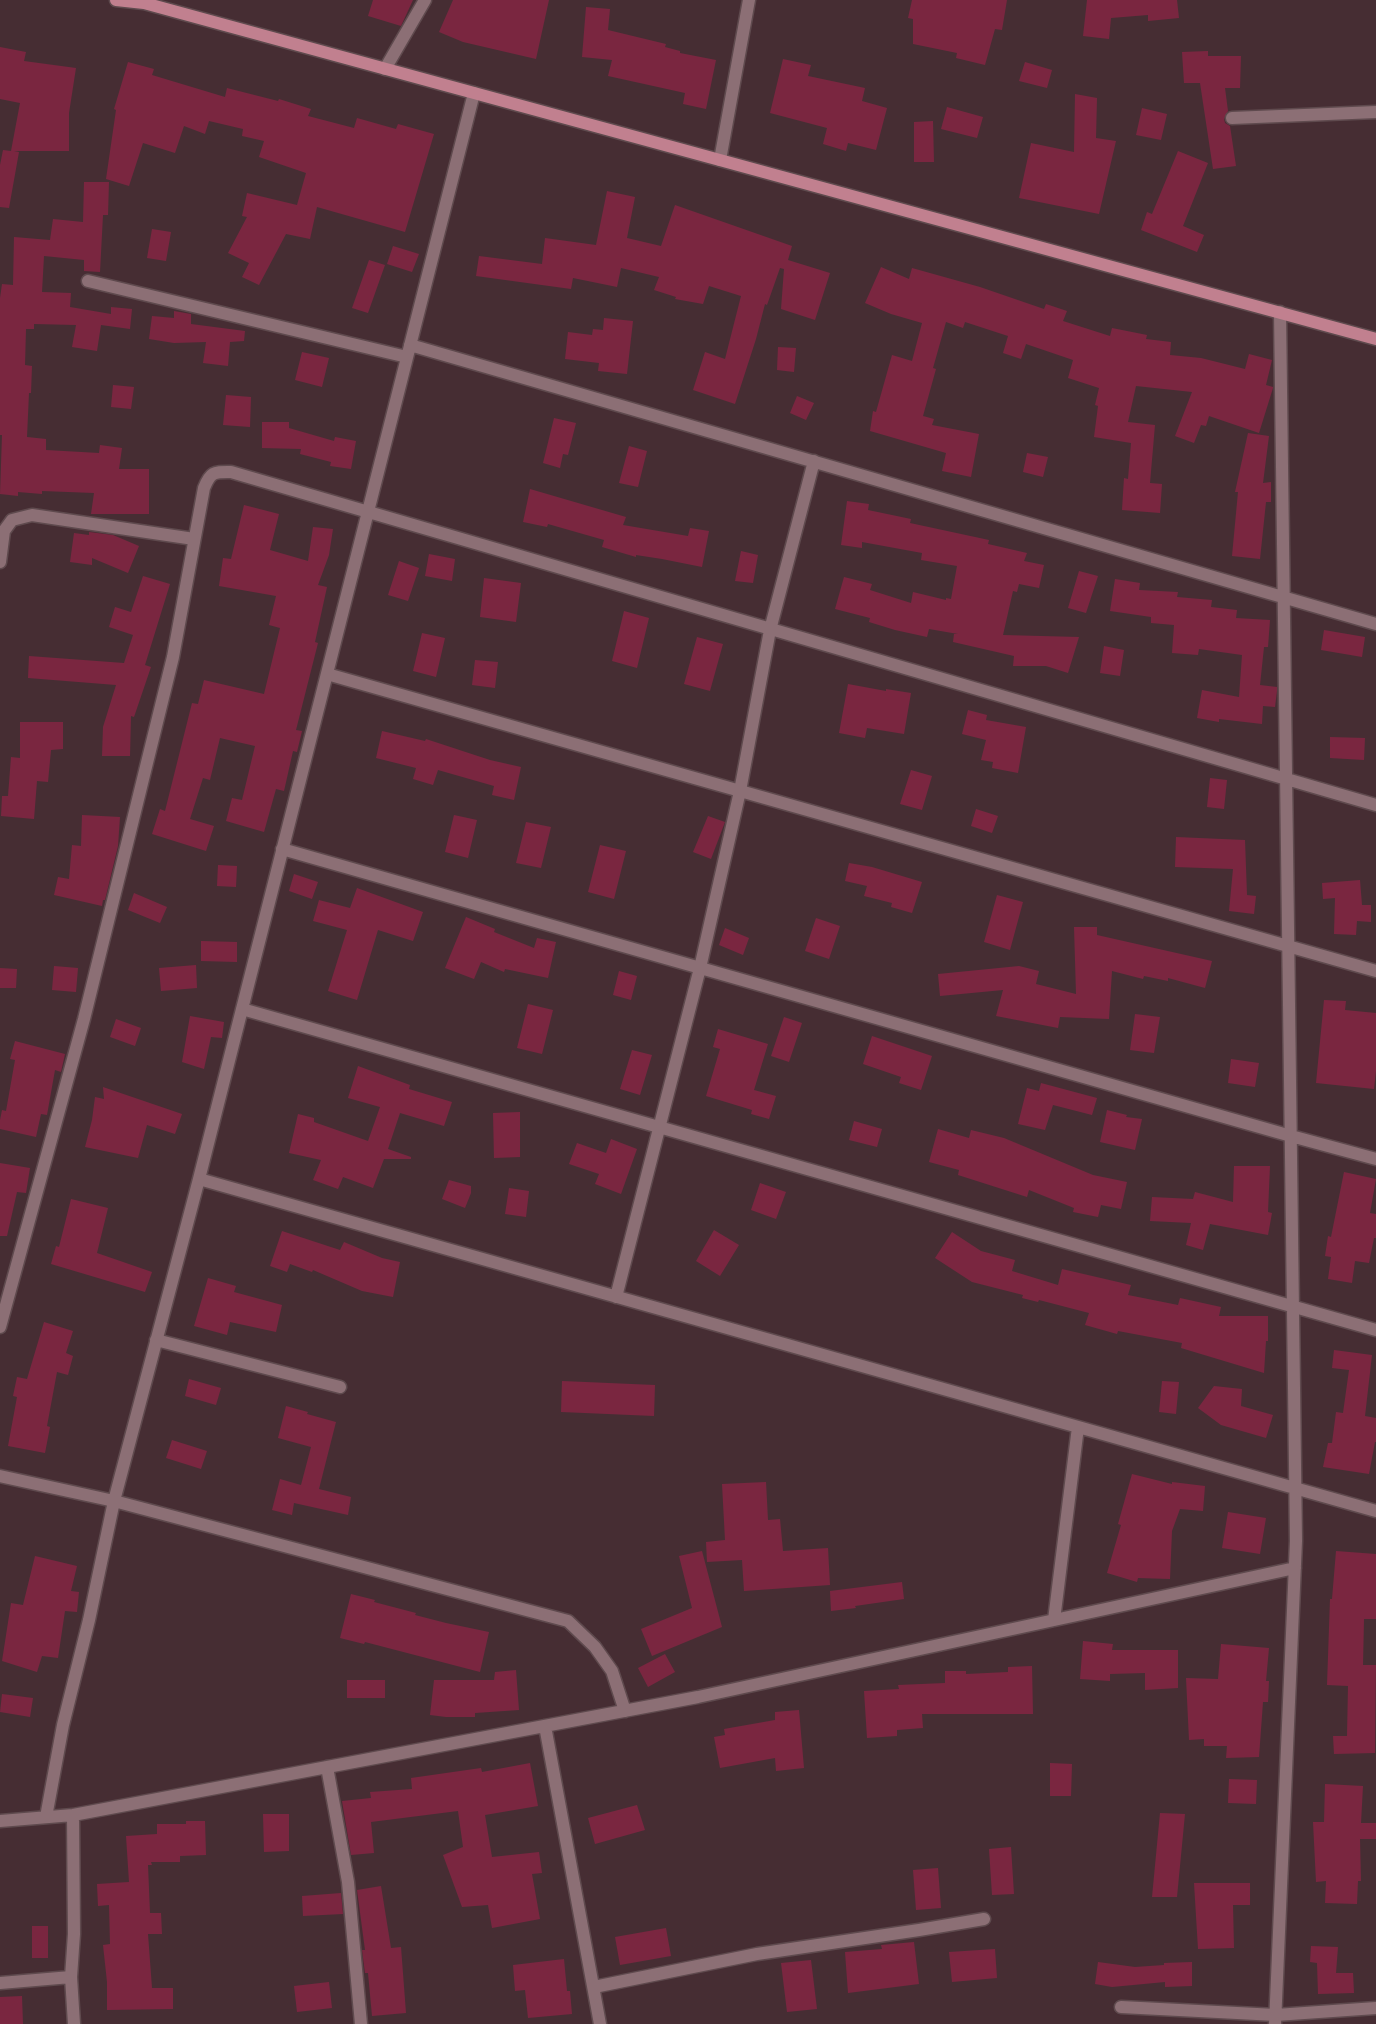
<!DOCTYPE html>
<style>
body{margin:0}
canvas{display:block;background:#462d33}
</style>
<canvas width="1376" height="2024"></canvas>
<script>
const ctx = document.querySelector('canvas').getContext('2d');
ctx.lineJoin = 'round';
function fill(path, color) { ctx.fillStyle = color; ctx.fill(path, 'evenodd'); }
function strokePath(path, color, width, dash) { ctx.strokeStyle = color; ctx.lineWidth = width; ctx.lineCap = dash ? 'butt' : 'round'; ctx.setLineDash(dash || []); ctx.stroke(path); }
fill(new Path2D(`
 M373 0H413L401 26 368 16Z
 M453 0H549L536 59 463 42 439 32Z
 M912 0H1007L1002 30 995 29 985 65 956 58 957 53 913 44V19L908 18Z
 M1087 0H1177L1179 18 1148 21V15L1111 18 1109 39 1083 36Z
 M586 7 610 9 608 30 666 44 665 47 680 51V53L716 60 706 109 683 104 685 93 608 76 612 60 582 57Z
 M0 47 26 52 24 61 76 68 69 113V151H14L19 152 9 208 0 207V165L3 150 11 151 20 103 0 99Z
 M1208 51V56H1241L1240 88H1225L1228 111 1224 119 1225 123 1230 126 1236 166 1213 169 1200 83H1184L1182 52Z
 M783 59 811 65 808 76 865 88 862 101 887 108 876 150 848 143 846 151 823 144 827 128 770 113Z
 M128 62 154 69 152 75 225 97 227 88 278 101 279 99 311 109 308 116 354 128 357 118 396 129 398 124 434 134 405 232 317 207 310 239 286 234 259 285 242 277 249 263 228 253 247 217 242 216 247 193 297 205 306 173 259 157 264 141 242 136 243 129 209 121 205 134 184 126 175 153 143 143 129 186 106 179 116 110 114 109Z
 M1025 62 1052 70 1047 88 1019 81Z
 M1075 94 1097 98 1096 138 1116 141 1099 214 1019 198 1031 143 1074 152Z
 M947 107 983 117 977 138 941 129Z
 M1142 108 1167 114 1161 140 1136 135Z
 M933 121 934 162H914V122Z
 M1178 151 1208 163 1183 226 1204 235 1197 252 1141 230 1147 212 1152 214Z
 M84 182H109L108 215H103L100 272 84 271V260L44 256 42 292 71 293 70 307 111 314V307L132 309 130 329 101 325 97 351 72 347 76 325 34 324V329H26L25 365 32 366 31 393H29L27 437 46 439V450L99 453 100 445 122 448 119 469H149V514H91L94 493 42 491V494L18 492V496L0 494 2 435H0V298L2 284 13 285 14 237 50 240 53 219 83 222Z
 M607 191 635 197 627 238 661 246 675 205 792 246 788 260 830 273 815 320 781 309 784 269 780 268 767 305 765 304 756 339 735 404 693 390 705 352 725 359 741 296 709 286 703 304 675 299 676 297 654 290 659 277 621 268 617 287 573 278 571 289 476 276 479 256 542 264 545 238 596 245Z
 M152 229 171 232 166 261 147 258Z
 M393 246 419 254 412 272 387 264Z
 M369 260 385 265 368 313 352 308Z
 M881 267 909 279 912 268 980 287 1044 309 1046 304 1067 311 1063 321 1110 336 1112 328 1147 335 1146 339 1171 342 1170 355 1201 358 1245 369 1249 354 1272 360 1266 385 1273 387V388L1259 433 1209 416 1206 426 1201 425 1194 443 1175 436 1192 392 1136 386 1128 422 1155 425 1150 483 1162 484 1160 513 1122 510 1124 478 1128 479 1131 443 1094 437 1098 406 1095 405 1099 388 1068 378 1073 360 1026 344 1021 359 1003 353 1008 336 965 322 963 328 946 322 933 368 936 369 923 416 934 419 932 425 979 434 971 477 942 471 946 453 870 431 873 411 876 412 892 355 912 361 922 323 891 314 865 303Z
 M174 311 191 314V324L245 331 244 341 230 342 228 366 203 363 206 342 174 343 149 339 152 316 174 318Z
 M604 318 633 321 627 374 598 371 599 363 565 359 568 332 592 335 593 329 603 330Z
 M778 347 796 348 794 372 777 370Z
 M302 352 329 358 322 387 295 380Z
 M113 385 134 387 131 409 111 407Z
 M226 395 251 397 250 427 223 425Z
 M797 396 814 403 806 420 790 413Z
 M554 418 576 423 568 455 563 454 560 468 543 463Z
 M262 422H289V428L334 441 335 437 356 441 351 469 330 466 331 462 300 454 301 449 262 448Z
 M1248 433 1269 436 1263 483 1271 482V502H1266L1260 559 1232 556 1238 492H1235Z
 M629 446 647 451 638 487 619 483Z
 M1027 453 1048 457 1043 477 1023 472Z
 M530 489 626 517 623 525 688 536 690 528 709 531 702 567 662 559 636 555V557L602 547 604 540 548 524 547 527 523 522Z
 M847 501 869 504 868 510 911 519 910 523 989 540 988 544 1027 553 1024 561 1044 565 1039 588 1019 584 1017 592 1013 591 1003 635 1079 637 1068 673 1046 666H1013L1014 656 953 642 954 634H958L929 629 927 637 895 630 869 622 870 618 835 609 844 577 872 584 870 590 911 603 913 592 946 600V598L951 599 957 566 921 560 922 553 862 542V548L841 545Z
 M244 505 279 514 270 550 308 561 313 527 333 529 329 555 318 585 327 587 315 642 318 643 296 730 302 731 297 752 293 751 284 791 276 789 264 832 226 821 232 798 242 800 255 746 220 738 210 780 203 778 190 819 214 826 206 851 152 834 160 809 165 811 192 703 198 704 204 680 264 694 280 628 269 625 276 596 219 586 223 558 231 559Z
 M89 532 113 535 139 546 128 573 92 558V565L70 562 74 533 89 535Z
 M741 551 758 555 753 583 735 581Z
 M429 554 455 559 452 581 425 576Z
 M399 561 419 568 408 601 388 595Z
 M1079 571 1098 576 1086 613 1068 608Z
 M143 576 170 584 145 665 151 667 134 717 131 716 130 756H102L103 727 116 685 28 678 29 656 124 663 133 635 109 627 115 607 131 612Z
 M484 578 521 583 516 622 480 617Z
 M1115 579 1140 583 1139 590 1178 592 1177 597 1212 600 1211 607 1237 610 1236 618 1270 620 1268 647H1264L1260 685 1277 687V691L1275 707 1263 706 1262 724 1219 719V722L1197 718 1202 690 1239 697 1242 655 1199 649 1198 655 1172 653 1174 625 1151 623V617L1110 611Z
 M624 611 649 618 637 668 612 661Z
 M1324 630 1365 637 1362 657 1321 650Z
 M422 633 445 638 436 677 413 671Z
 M697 637 723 644 710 691 684 684Z
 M1104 646 1124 650 1120 676 1100 673Z
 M475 660 498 662 495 688 472 685Z
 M848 684 886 691V689L911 693 904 734 867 728 865 738 839 733Z
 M968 710 987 715 986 720 1026 727 1018 773 992 768 993 762 981 760 986 740 962 734Z
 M20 722H63V749L51 750 48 782 37 781 34 819 1 816 2 796H8L11 757 20 758Z
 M382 731 425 741 426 739 490 760 521 767 514 800 492 795 494 786 438 770 433 785 413 779 416 768 376 758Z
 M1330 737 1365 738 1364 760 1330 758Z
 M911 770 932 776 922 810 900 804Z
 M1210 778 1227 780 1224 809 1207 807Z
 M976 809 998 816 992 833 971 826Z
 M82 815 120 817 118 846 105 900H103L102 906 54 895 58 877 69 879 72 845 81 846Z
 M454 815 477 820 468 858 445 852Z
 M708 816 725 822 711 859 693 852Z
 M526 822 551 827 541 868 516 863Z
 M1176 837 1245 840 1247 895 1256 896 1254 914 1229 911 1233 869 1175 867Z
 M600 845 626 851 614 899 588 892Z
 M849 863 872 867 922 882 912 913 891 907 892 903 864 896 867 886 845 881Z
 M218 865 237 866 236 887 217 886Z
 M294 874 318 882 312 899 289 891Z
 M1360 880 1362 905H1371V922L1357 921 1356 935 1334 934 1335 898 1323 899 1322 883Z
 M357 888 423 912 413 941 378 930 357 1000 328 991 347 930 313 921 319 900 350 908Z
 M134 893 167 907 160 923 128 910Z
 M997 895 1023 902 1010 950 984 942Z
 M466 917 495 929 494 932 534 948 537 938 556 942 548 978 505 969 504 972 481 962 474 979 445 968Z
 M816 918 840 926 829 959 805 951Z
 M1074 927H1097V935L1212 961 1205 988 1168 978V981L1144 976 1143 979 1112 971 1109 1019 1060 1017 1058 1028 996 1016 1003 990 940 996 938 974 1019 966 1039 971 1036 984 1076 994Z
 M725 928 749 938 743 955 719 945Z
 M201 941 237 942V962L201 961Z
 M196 965 197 988 161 991 159 968Z
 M54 966 78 968 76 992 52 990Z
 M0 968 17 969 16 988H0Z
 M619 971 637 976 631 1000 613 995Z
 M1324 1000 1346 1001 1345 1010 1376 1013V1071L1374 1089 1316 1083Z
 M528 1004 553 1010 542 1054 517 1048Z
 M1135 1014 1160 1017 1154 1053 1130 1050Z
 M190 1016 224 1022 222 1038 211 1037 204 1069 182 1062Z
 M784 1017 802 1023 789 1062 771 1056Z
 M116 1019 141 1028 135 1046 110 1037Z
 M718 1029 768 1044 754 1090 776 1096 769 1119 751 1114 752 1110 706 1096 720 1049 713 1047Z
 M872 1036 932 1056 921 1090 899 1083 901 1077 863 1064Z
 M15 1041 65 1054 61 1072 55 1070 47 1115 41 1114 36 1137 0 1129V1120L2 1110 6 1111 15 1060 10 1059Z
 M632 1050 652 1055 640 1095 620 1089Z
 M1231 1059 1259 1063 1255 1087 1228 1083Z
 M358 1066 410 1085 409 1089 452 1102 444 1126 400 1113 388 1149 411 1157V1159H384L373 1188 343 1177 338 1189 313 1180 321 1160 289 1153 298 1114 314 1118V1122L368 1141 380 1107 348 1098Z
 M1041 1083 1097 1098 1092 1115 1053 1105 1045 1130 1018 1124 1027 1088 1039 1091Z
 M103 1087 182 1114 175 1134 147 1125 138 1158 85 1147 92 1120 95 1097 104 1099Z
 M1107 1110 1127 1115 1126 1117 1142 1119 1135 1150 1100 1142Z
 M520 1112V1157L494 1158 493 1113Z
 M854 1121 882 1129 877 1147 849 1140Z
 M938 1129 969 1138 971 1130 1004 1138 1093 1175 1127 1182 1121 1209 1101 1205 1098 1217 1073 1212 1074 1208 1029 1190 1027 1197 958 1175 959 1170 929 1162Z
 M611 1139 637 1149 621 1194 595 1184 599 1174 569 1164 577 1143 606 1153Z
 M0 1163 30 1168 26 1193 17 1192 7 1236H0Z
 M1234 1166H1270L1268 1212 1272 1213 1268 1235 1210 1224 1203 1250 1186 1245 1191 1223 1150 1221 1152 1197 1193 1199 1195 1192 1233 1202Z
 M1344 1172 1376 1179 1370 1213 1376 1214V1238H1374L1369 1263 1355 1261 1352 1283 1328 1279 1331 1257 1325 1256 1328 1236 1331 1237Z
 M449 1180 471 1186V1193L465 1208 442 1199Z
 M760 1183 786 1192 776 1219 751 1210Z
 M509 1188 529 1191 526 1217 505 1214Z
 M71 1199 108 1208 97 1253 152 1272 145 1292 51 1264 56 1246 59 1247Z
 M714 1230 739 1245 720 1276 696 1261Z
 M282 1231 340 1250 344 1242 382 1258 400 1262 393 1297 362 1291 313 1270 312 1272 290 1264 287 1272 270 1266Z
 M952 1232 981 1251 1015 1260 1012 1271 1058 1285 1062 1269 1131 1285 1128 1295 1178 1305 1180 1298 1221 1307 1219 1316H1268V1341H1266L1264 1373 1181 1348 1182 1343 1118 1331 1117 1334 1085 1325 1089 1313 1039 1300 1038 1302 1022 1298 1023 1295 972 1282 935 1258Z
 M208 1278 236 1286 234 1292 282 1305 276 1332 230 1322 227 1335 194 1326Z
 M44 1322 73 1331 66 1353 73 1356 68 1375 57 1372 47 1426 50 1427 45 1453 8 1446 17 1397 13 1396 17 1377 27 1379Z
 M1334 1350 1372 1355 1365 1416 1376 1418V1442H1375L1369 1474 1323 1467 1328 1443H1332L1336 1412 1343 1413 1349 1370 1332 1368Z
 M189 1379 221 1388 216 1405 185 1396Z
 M562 1381 655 1385 654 1416 561 1412Z
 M1162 1381 1179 1382 1176 1414 1159 1412Z
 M1214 1386 1242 1389 1241 1406 1273 1415 1266 1438 1221 1425 1198 1408Z
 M286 1406 308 1412 307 1414 336 1422 319 1489 351 1497 348 1515 294 1503 292 1515 272 1510 280 1479 301 1485 311 1447 278 1438Z
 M172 1440 207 1451 201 1469 166 1458Z
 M1132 1474 1172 1484V1482L1205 1486 1203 1511 1180 1509 1172 1531 1170 1579 1138 1578 1137 1582 1107 1573 1121 1525 1118 1524Z
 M766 1482 768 1520 780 1519 783 1551 828 1548 830 1585 744 1591 742 1560 707 1562 706 1542 725 1540 722 1484Z
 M1228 1512 1266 1518 1260 1554 1222 1548Z
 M702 1551 722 1627 652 1656 641 1629 692 1608 679 1556Z
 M1336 1551 1376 1554V1619H1364L1363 1665H1376L1375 1753 1334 1754 1333 1736H1347L1348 1686 1327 1685 1330 1599H1332Z
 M35 1556 77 1566 71 1591 79 1592 77 1612 65 1611 58 1658 42 1656 37 1672 2 1661 11 1603 23 1605Z
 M902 1582 904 1599 855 1606 856 1608 831 1611 830 1591Z
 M351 1594 375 1600 374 1602 416 1613 415 1615 446 1623 489 1632 480 1672 365 1642 364 1644 340 1638Z
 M1083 1641 1113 1644 1112 1650H1178V1688L1145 1690V1673L1110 1674V1681L1080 1679Z
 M1221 1644 1269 1648 1266 1681H1269L1268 1702H1263L1259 1757 1226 1758 1227 1746H1204V1739L1189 1740 1186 1678 1218 1679Z
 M665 1654 675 1672 648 1687 638 1668Z
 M1032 1666 1033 1714H922L923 1728 897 1730V1736L867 1738 864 1691 899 1689 898 1685 945 1683V1671H966V1674L1008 1672V1667Z
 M516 1670 519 1710 475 1713V1717H446L430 1715 434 1680H494L495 1672Z
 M347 1680H385V1698H347Z
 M2 1694 33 1698 30 1717 0 1712Z
 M799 1710 804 1768 776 1771 775 1758 720 1768 714 1737 725 1735 724 1729 775 1720V1712Z
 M530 1763 538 1806 485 1815 492 1857 539 1852 542 1873 532 1874 540 1919 492 1928 488 1905 462 1907 443 1855 463 1847 458 1811 371 1822 374 1853 351 1855 342 1801 371 1798 370 1792 412 1789 411 1778 481 1768 482 1772Z
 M1050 1763 1072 1764 1071 1796H1050Z
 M1229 1779 1257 1780 1256 1804 1228 1803Z
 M1325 1784 1363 1786 1361 1823H1376V1839H1360L1361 1881H1358L1357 1904 1325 1903 1326 1881 1316 1882 1313 1822H1324Z
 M637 1805 645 1830 595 1844 588 1818Z
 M1160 1813 1185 1814 1177 1897H1152Z
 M263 1814H289V1851L264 1852Z
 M186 1821H205L206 1855 180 1856V1862H151L152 1865H148L150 1913H161L162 1934H148L152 1988H173V2009L107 2010V1982L103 1945 110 1944 109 1905 98 1906 97 1884 129 1882 126 1836 157 1834V1824H186Z
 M1011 1847 1014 1894 992 1895 989 1849Z
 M938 1868 941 1908 916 1910 913 1870Z
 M1194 1883H1250V1905H1233L1234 1948 1198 1949Z
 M381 1886 391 1948 401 1947 406 2013 372 2016 368 1973H365L362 1950H365L357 1890Z
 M341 1893 343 1914 303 1916 302 1896Z
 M32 1926H48V1958H32Z
 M666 1928 671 1956 620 1965 615 1937Z
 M914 1942 919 1984 848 1993 845 1952 882 1949 881 1945Z
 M1311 1946 1338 1947 1336 1973H1353L1354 1993 1318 1994 1317 1963 1310 1962Z
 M995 1949 997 1978 952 1982 949 1952Z
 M564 1959 567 1991H570L572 2014 528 2018 525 1990 515 1991 513 1965Z
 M811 1960 817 2009 787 2012 781 1963Z
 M1098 1962 1135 1967 1164 1965V1963L1192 1962V1986L1165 1987V1982L1112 1987 1095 1984Z
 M329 1982 332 2008 297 2012 294 1986Z
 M22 1996 23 2024H0V1997Z`), '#7a2640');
const minor = new Path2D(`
 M385 69 425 0
 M1232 118 1376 112
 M720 160 749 0
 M88 281 407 357
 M410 345 1376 624
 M0 562 4 531 12 520 32 515 194 539
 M327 674 1376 971
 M282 849 1291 1136 1376 1159
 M242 1009 1376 1330
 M199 1179 1376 1511
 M616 1297 700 968 740 791 770 630 814 461
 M0 1327 84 1019 173 657 204 488C211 471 214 472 231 472L1376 805
 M156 1340 340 1387
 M0 1476 114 1501 568 1621 595 1647 612 1671 625 1711
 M1054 1620 1078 1427
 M545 1726 600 2024
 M327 1767 348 1882 361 2024
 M73 1815 74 1934 71 1977 74 2024
 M46 1817 63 1725 89 1620 114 1501 199 1179 474 93
 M0 1821 73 1815 698 1697 1295 1568
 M0 1983 71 1977
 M594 1987 757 1954 919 1930 984 1919
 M1121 2007 1276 2015 1376 2008
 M1275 2024 1296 1541 1280 312`);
const major = new Path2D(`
 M116 0 144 3 1376 339`);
strokePath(minor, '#5f4a4e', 15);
strokePath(major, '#5f4a4e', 15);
strokePath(minor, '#8c6f75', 12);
strokePath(major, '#c1808f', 12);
</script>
